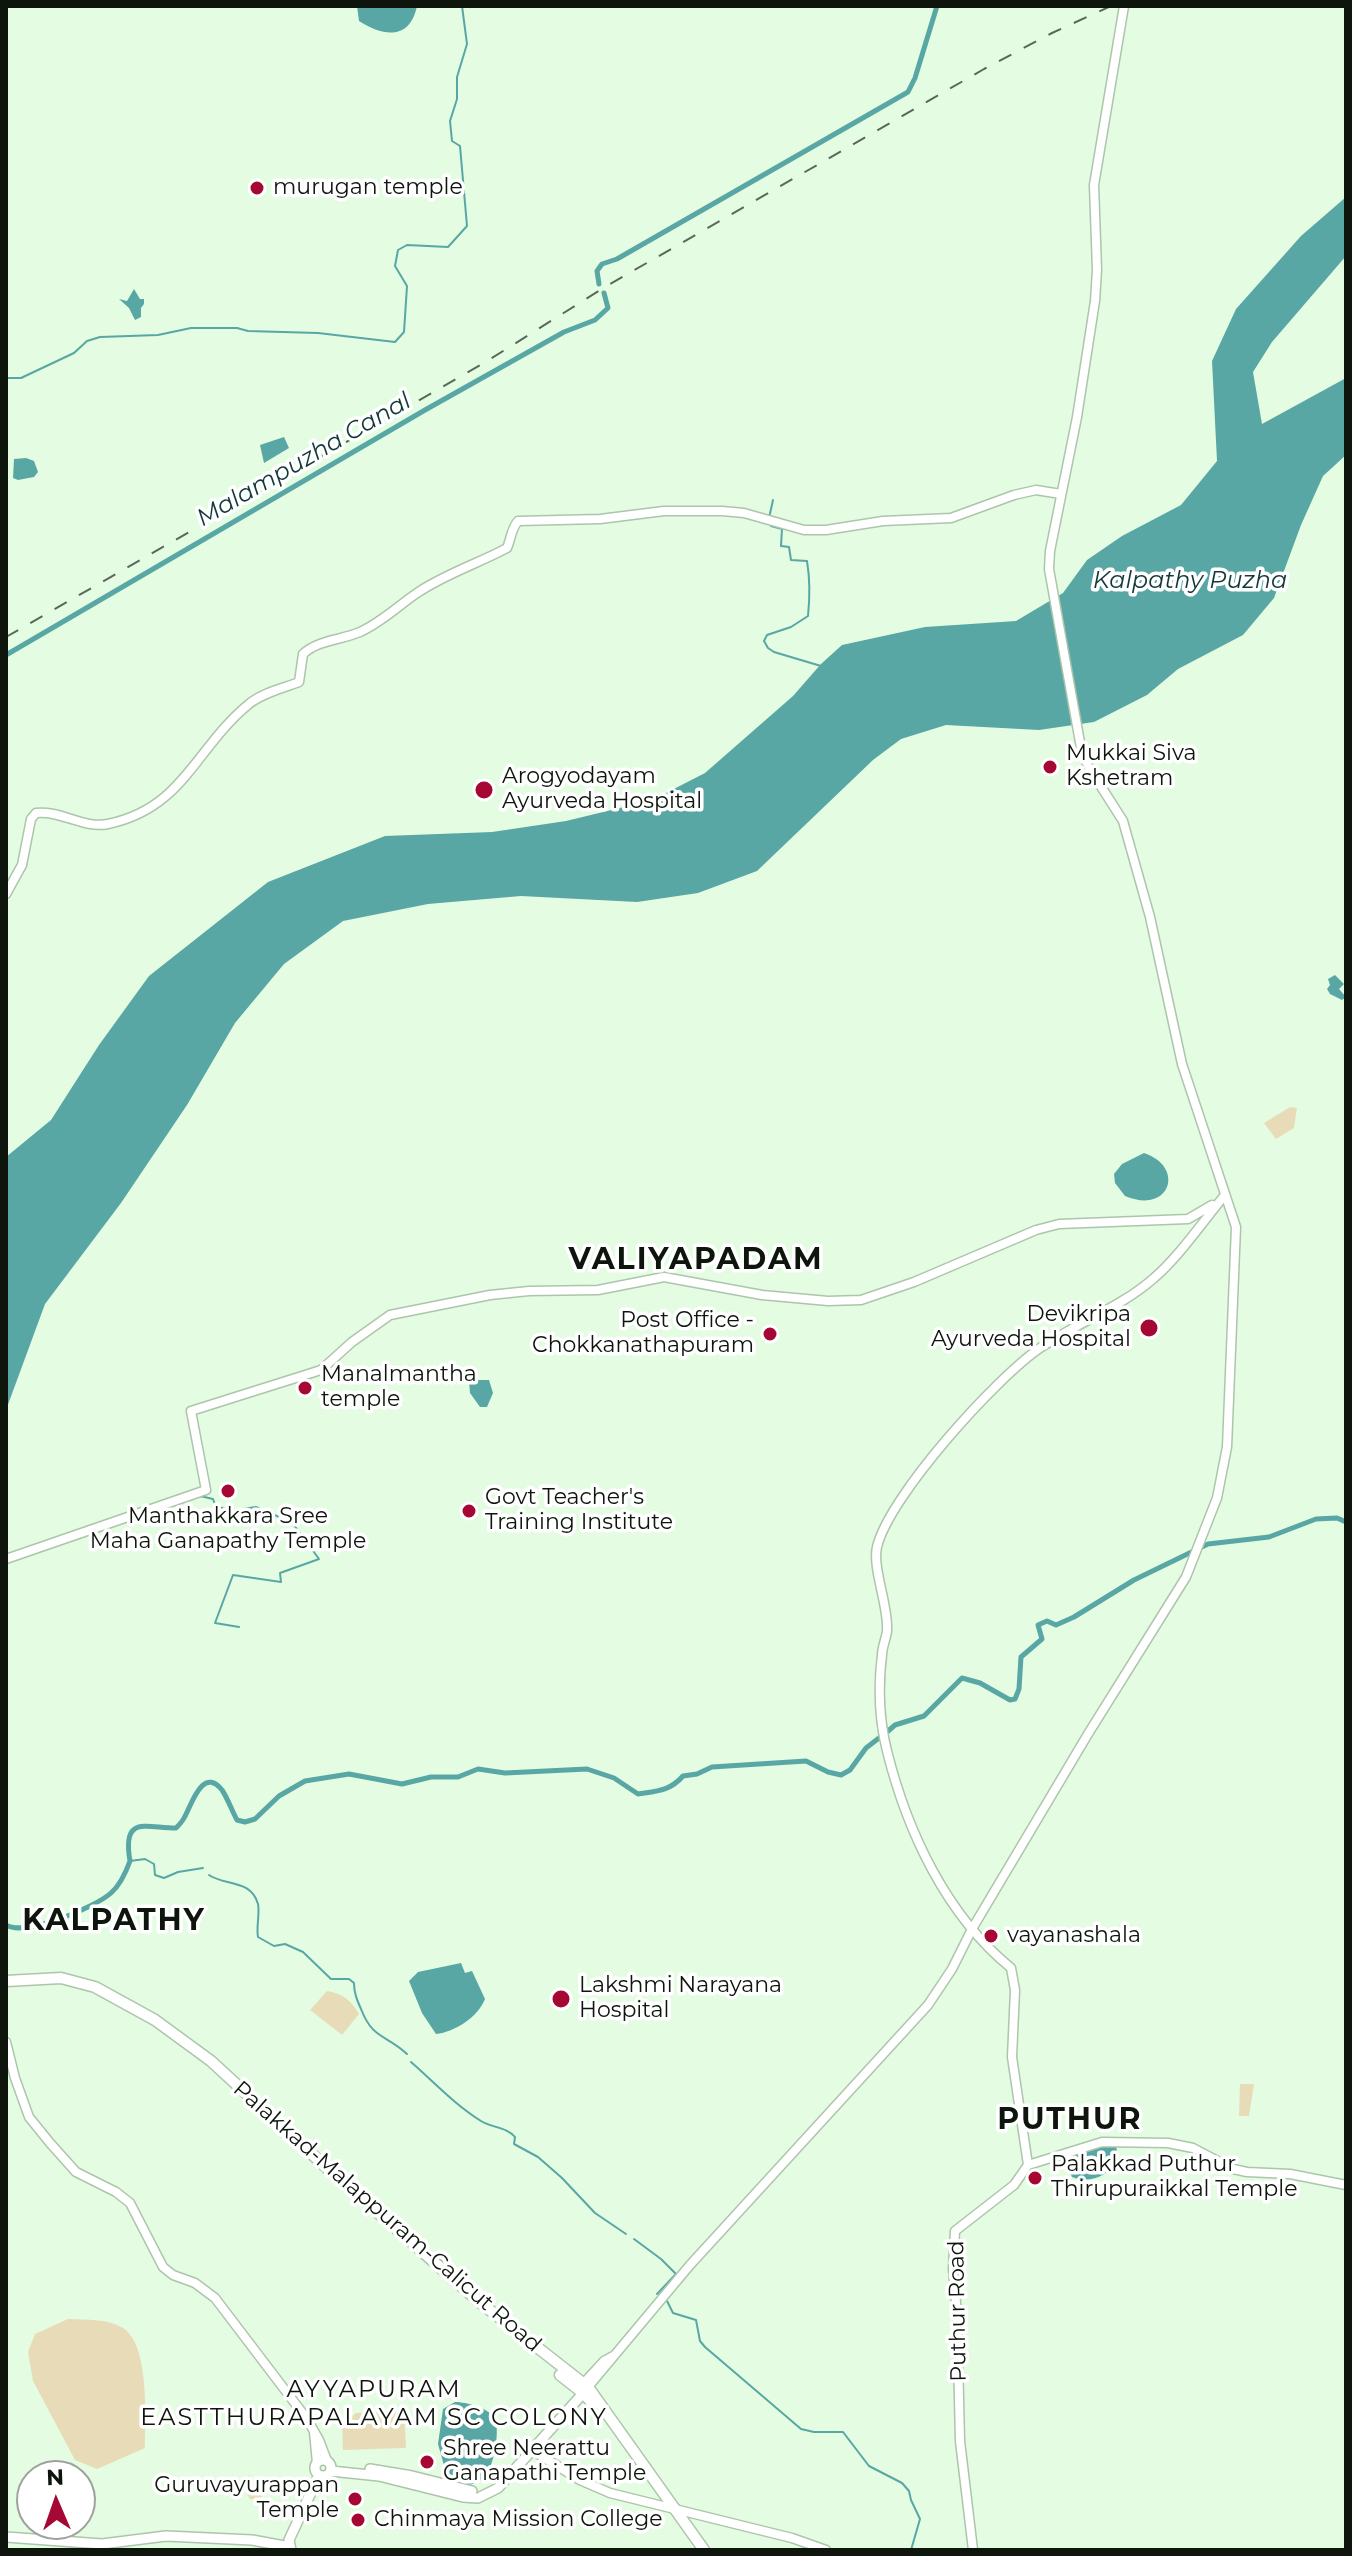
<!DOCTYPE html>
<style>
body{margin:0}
#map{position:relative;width:1352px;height:2556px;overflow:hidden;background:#e4fce2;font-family:Montserrat,sans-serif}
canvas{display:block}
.frame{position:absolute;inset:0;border:8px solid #0d150c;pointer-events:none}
.north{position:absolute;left:16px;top:2460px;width:80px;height:80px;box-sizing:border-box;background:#fff;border:2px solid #9ea19e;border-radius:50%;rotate:358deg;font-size:22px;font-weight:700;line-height:32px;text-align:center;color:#0d150c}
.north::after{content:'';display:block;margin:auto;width:28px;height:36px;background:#a50832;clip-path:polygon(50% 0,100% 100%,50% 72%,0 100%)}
</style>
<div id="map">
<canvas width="1352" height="2556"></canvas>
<div class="frame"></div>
<div class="north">N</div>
</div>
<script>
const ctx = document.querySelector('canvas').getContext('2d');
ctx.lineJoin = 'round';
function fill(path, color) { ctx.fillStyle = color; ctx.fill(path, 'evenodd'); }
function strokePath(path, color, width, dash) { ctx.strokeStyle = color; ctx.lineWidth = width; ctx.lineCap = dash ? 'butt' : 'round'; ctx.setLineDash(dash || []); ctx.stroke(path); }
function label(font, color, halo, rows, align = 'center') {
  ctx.font = font + ' Montserrat,sans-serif'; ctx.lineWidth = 7; ctx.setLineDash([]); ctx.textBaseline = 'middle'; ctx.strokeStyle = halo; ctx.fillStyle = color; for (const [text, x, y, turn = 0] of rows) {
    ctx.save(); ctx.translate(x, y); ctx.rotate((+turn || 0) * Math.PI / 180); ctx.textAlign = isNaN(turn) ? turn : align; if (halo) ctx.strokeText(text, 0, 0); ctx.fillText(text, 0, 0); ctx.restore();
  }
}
fill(new Path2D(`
 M1290 1107 1297 1108 1294 1128 1276 1139 1264 1123Z
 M327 1991C343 1994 350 1999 359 2014L342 2035 310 2010Z
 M1240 2084H1254L1249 2116H1239Z
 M68 2319C87 2320 106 2318 123 2328 150 2345 145 2419 145 2448L97 2469 75 2460 33 2381 28 2352 35 2334Z
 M404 2412 406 2448 343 2450 342 2424 356 2413Z
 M250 2475 263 2499H250L239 2481Z`), '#e8dcb8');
fill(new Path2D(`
 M357 6H417C410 40 384 37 359 21Z
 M1346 197V256L1272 342 1253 372 1262 424 1346 378V455L1323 476 1301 525 1274 598 1243 635 1178 669 1147 695 1094 722 1039 730 946 725 901 739 873 760 757 871 698 893 637 902 521 896 428 904 343 921 284 964 235 1023 187 1105 121 1203 45 1304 6 1410V1157L51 1120 99 1045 149 976 268 882 385 836 492 832 566 821 628 806 666 793 705 773 793 696 821 664 842 645 925 627 1016 621 1063 593 1087 560 1122 536 1181 505 1217 461 1212 361 1236 309 1301 236Z
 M134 289 140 299H144V304L141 308V317L135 320 129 308 119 299 127 301Z
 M284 437 289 448 264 463 260 445Z
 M26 458 34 461 38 472 34 477 18 480 13 478 14 459Z
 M1335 975 1344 984 1339 989 1346 997 1342 1000 1330 994 1327 989 1330 985 1328 979Z
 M1144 1153C1186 1167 1170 1215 1125 1196L1115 1183 1114 1174 1122 1164Z
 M477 1380H489L493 1393 487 1407H480L470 1393 469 1382Z
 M461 1963 465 1973 472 1971 485 1999C478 2017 455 2032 436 2034L422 2013 409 1981 418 1972Z
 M1104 2146H1116L1119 2161C1106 2176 1091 2184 1072 2177L1065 2160 1069 2156Z
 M455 2402C466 2402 490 2408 495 2419 500 2432 494 2464 486 2475 482 2481 476 2482 470 2485L447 2476 438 2444 443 2409Z`), '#58a7a5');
strokePath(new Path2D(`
 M6 378H21L74 353 87 341 100 337 158 335 191 328H237L248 331 318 333 395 342 404 332 407 286 395 266 398 250 407 245 448 247 467 226 460 146 452 141 450 121 457 99V77L467 44 462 6
 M769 518 773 500
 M771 526 782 529 781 546 789 547 791 560 807 561C810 579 810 597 808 616L791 627 767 635 764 641 768 648 774 652 821 666
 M200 1496 213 1499 216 1507 236 1510 256 1507 279 1517 294 1525 319 1559 280 1573 281 1582 233 1575 215 1623 239 1627
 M130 1861 145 1859 154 1864 155 1875 164 1878 178 1872 203 1868
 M209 1875C225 1886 251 1879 258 1904 260 1914 256 1927 258 1937L274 1946 285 1944 303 1952 331 1979H349L354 1983C354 1993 357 2000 361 2009 373 2040 386 2034 407 2054
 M411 2062C434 2082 454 2104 481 2121 492 2128 507 2127 515 2137L514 2144 538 2157 562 2178 595 2213 626 2234
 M634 2239 661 2259 676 2274 657 2294
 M667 2301 673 2313 696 2320 700 2341 705 2347 801 2429 814 2432H843L869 2466 902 2483 909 2491 911 2500 920 2519 911 2550`), '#58a7a5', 2);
strokePath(new Path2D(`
 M599 284 597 271 602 264 617 259 908 92 915 78 937 6
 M6 655 425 410 564 332 595 320 608 308 604 293
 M887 1732 895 1725 924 1716 962 1678 980 1683 1010 1700 1015 1699 1019 1689 1021 1657 1042 1639 1038 1625 1047 1621 1056 1625 1074 1617 1134 1580 1208 1544 1269 1537 1316 1519 1337 1518 1346 1522
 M6 1925C25 1937 94 1908 111 1893 119 1886 126 1872 130 1861 122 1815 145 1828 176 1828 179 1825 182 1822 184 1818 191 1807 202 1765 222 1790 228 1799 232 1811 237 1820L245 1822 255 1819 279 1796 305 1781 349 1774 402 1784 431 1777H458L478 1769 505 1773 587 1769 614 1778 638 1794C657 1791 670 1791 683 1776L697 1774 712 1767 806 1761 828 1772 841 1775 850 1770 866 1748 879 1738`), '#58a7a5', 5);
const secondary = new Path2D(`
 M6 894 22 865 31 819 36 813C60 810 84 829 108 824 184 808 195 748 249 704 262 693 284 688 299 682L303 654C318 640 341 640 360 632 382 622 398 606 417 593 445 574 477 564 507 548 511 539 511 529 518 521L600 519 664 511H722L744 513 804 530H826L883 521 951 518 1014 495 1036 490 1061 494
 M6 1559 206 1490 191 1411 321 1370 352 1342 390 1315 490 1295 529 1291 598 1290 664 1277 762 1295 828 1301 861 1300 914 1282 1036 1230 1059 1224 1188 1219 1212 1205
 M6 2042 15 2078 29 2117 50 2143 76 2172 116 2192 130 2203 163 2267 173 2275 195 2283 215 2298 307 2419 319 2440 327 2461
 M1028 2165 1102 2142 1168 2143 1193 2148 1233 2169 1247 2172 1290 2174 1346 2185
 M583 2384 604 2361 613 2356
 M588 2387 690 2265 928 2005 952 1969 972 1929 1088 1734 1186 1577 1217 1498 1227 1447 1236 1227 1182 1064 1150 917 1123 821 1088 766 1081 748 1049 569 1050 551 1077 417 1095 301 1097 270 1094 185 1124 6
 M314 2432 317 2463
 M527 2447 580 2480 610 2493 792 2538 826 2550
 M973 2550 960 2441 957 2314 953 2269 955 2231 1014 2185 1028 2165 1012 2057 1015 1990 1011 1968C946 1915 907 1831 887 1751 879 1719 878 1687 882 1655 882 1647 886 1639 887 1631 889 1607 872 1568 877 1547 889 1496 996 1378 1040 1348 1075 1324 1123 1306 1154 1278 1178 1258 1204 1220 1225 1195`);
const primary = new Path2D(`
 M315 2468a8 8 0 1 1 16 0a8 8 0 1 1-16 0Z
 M370 2469 412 2476 472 2491
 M331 2471 379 2476 463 2497 478 2498 498 2488 586 2390
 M6 2537 102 2544 166 2536 252 2540 290 2547
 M291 2550 289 2540 319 2475`);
const highway = new Path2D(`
 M6 1981 61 1978 95 1987 155 2020 211 2061 327 2168 482 2304 588 2387 704 2550
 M560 2375 583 2393 593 2404`);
strokePath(secondary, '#adc5ab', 11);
strokePath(primary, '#adc5ab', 12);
strokePath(highway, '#adc5ab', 13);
strokePath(secondary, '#fff', 8);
strokePath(primary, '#fff', 9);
strokePath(highway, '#fff', 10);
strokePath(new Path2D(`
 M6 637 484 363 605 287 984 69 1052 33 1111 6`), '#5a6859', 2, [14, 14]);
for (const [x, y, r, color] of [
 [257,188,8,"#a50832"],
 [1050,767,8,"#a50832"],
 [484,790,10,"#a50832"],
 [1149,1328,10,"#a50832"],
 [770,1334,8,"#a50832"],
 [305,1388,8,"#a50832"],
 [228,1491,8,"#a50832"],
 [469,1511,8,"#a50832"],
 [991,1936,8,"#a50832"],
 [561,1999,10,"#a50832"],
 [1035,2178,8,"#a50832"],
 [427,2462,8,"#a50832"],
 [355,2499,8,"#a50832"],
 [358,2520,8,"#a50832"]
]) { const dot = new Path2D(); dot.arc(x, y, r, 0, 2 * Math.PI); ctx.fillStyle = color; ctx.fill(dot); strokePath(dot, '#fff', 3); }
label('22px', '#0d150c', '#fff', [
 ["murugan temple",273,188],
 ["Mukkai Siva",1066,754],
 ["Kshetram",1066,779],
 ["Arogyodayam",502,777],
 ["Ayurveda Hospital",502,802],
 ["Devikripa",1131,1315,"right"],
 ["Ayurveda Hospital",1131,1340,"right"],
 ["Post Office -",754,1321,"right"],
 ["Chokkanathapuram",754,1346,"right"],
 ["Manalmantha",321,1375],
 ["temple",321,1400],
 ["Govt Teacher's",485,1498],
 ["Training Institute",485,1523],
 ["Manthakkara Sree",228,1517,"center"],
 ["Maha Ganapathy Temple",228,1542,"center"],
 ["vayanashala",1007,1936],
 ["Lakshmi Narayana",579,1986],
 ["Hospital",579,2011],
 ["Palakkad Puthur",1051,2165],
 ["Thirupuraikkal Temple",1051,2190],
 ["Shree Neerattu",443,2449],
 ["Ganapathi Temple",443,2474],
 ["Guruvayurappan",339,2486,"right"],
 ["Temple",339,2511,"right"],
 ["Chinmaya Mission College",374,2520]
], 'left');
label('22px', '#0d150c', '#fff', [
 ["Palakkad-Malappuram-Calicut Road",387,2217,41],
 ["Puthur Road",958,2311,-91]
]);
label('italic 24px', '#123938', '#fff', [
 ["Malampuzha Canal",304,460,-30],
 ["Kalpathy Puzha",1190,581]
]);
ctx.letterSpacing = '2px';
label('24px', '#0d150c', '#fff', [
 ["AYYAPURAM",374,2390],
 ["EASTTHURAPALAYAM SC COLONY",374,2418]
]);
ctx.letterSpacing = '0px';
ctx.letterSpacing = '2px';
label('bold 30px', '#0d150c', '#fff', [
 ["VALIYAPADAM",696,1260],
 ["KALPATHY",114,1921],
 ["PUTHUR",1070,2120]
]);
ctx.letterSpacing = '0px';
</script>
